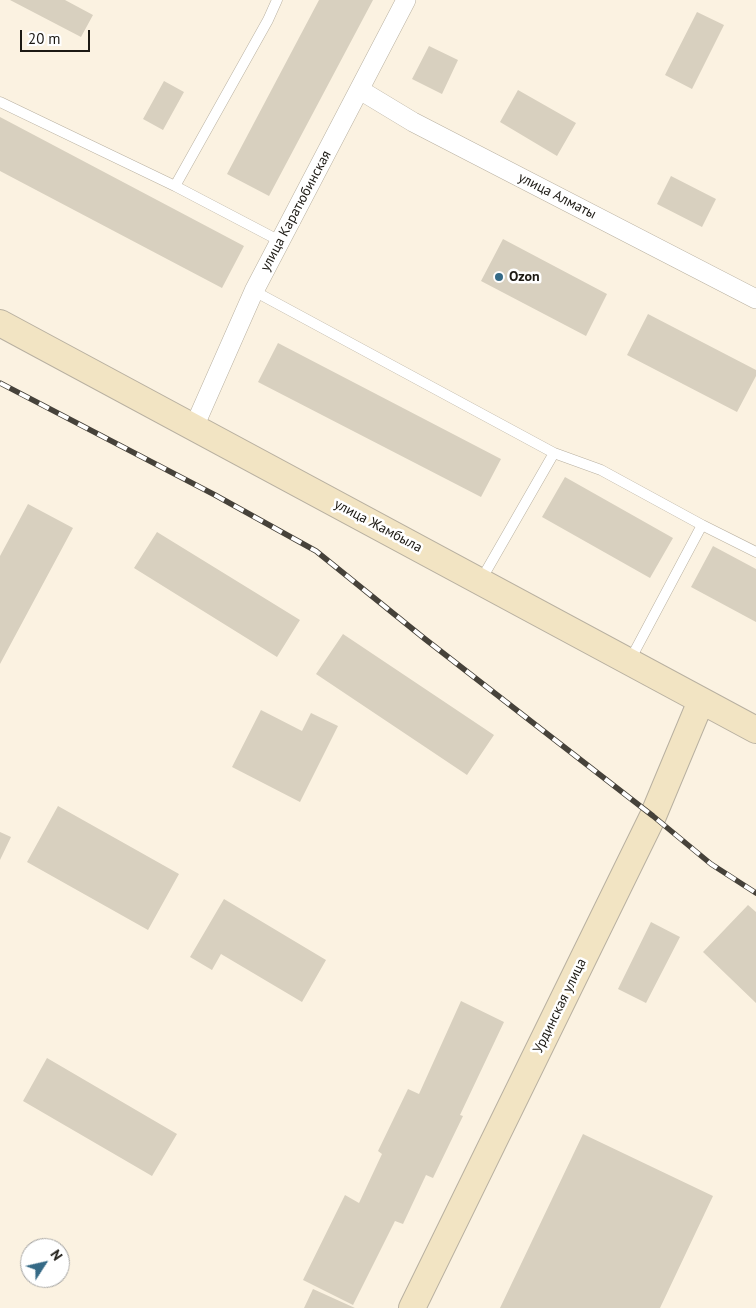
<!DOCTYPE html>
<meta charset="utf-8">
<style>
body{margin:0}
#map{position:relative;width:756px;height:1308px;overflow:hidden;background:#fbf2e1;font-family:"PT Sans",sans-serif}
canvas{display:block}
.north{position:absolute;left:20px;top:1238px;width:50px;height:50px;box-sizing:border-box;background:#fff;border:1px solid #a4a3a1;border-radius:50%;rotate:55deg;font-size:14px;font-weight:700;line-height:20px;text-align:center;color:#1c1913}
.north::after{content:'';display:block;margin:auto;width:18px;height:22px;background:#356a86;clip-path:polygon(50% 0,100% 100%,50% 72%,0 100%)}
.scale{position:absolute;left:20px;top:30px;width:70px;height:22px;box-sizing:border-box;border:2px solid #1c1913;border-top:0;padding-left:6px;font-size:15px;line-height:18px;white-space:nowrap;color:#1c1913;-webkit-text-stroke:4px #fff;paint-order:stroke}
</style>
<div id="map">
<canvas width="756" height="1308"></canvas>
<div class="north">N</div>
<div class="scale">20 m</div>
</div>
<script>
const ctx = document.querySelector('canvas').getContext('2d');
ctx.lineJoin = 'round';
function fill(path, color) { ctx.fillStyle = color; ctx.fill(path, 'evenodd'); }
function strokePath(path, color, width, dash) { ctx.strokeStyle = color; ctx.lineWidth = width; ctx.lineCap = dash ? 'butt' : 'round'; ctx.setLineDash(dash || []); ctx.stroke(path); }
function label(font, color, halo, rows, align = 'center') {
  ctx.font = font + ' "PT Sans",sans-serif'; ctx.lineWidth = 5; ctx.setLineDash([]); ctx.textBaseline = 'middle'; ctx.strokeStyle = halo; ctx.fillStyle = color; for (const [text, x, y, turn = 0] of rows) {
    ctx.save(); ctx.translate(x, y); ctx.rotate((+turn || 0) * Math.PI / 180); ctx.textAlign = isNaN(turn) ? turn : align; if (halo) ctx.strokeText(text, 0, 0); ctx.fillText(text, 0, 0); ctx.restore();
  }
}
fill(new Path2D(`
 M10 0H65L93 15 81 37Z
 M319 0H373L269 196 227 174Z
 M697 12 724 25 692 89 665 75Z
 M429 46 458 60 442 94 412 79Z
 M164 81 184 92 163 130 143 119Z
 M518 90 576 123 557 156 500 122Z
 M0 117 244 246 222 288 0 171Z
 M671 176 716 199 702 227 657 204Z
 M503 239 607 294 586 336 481 281Z
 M648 314 756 370V376L737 412 627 355Z
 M278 343 501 459 481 497 258 382Z
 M565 477 673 538 650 578 542 517Z
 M28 504 73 528 0 664V556Z
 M157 532 300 620 277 657 134 568Z
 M713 546 756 569V622L691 587Z
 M343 634 494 735 467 775 316 674Z
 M261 710 302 731 311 713 338 726 300 802 232 767Z
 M58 806 179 874 148 930 27 862Z
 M0 832 11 837 0 860Z
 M224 899 326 960 302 1002 221 954 212 970 190 957Z
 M748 905 756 912V1003L703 952Z
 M651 922 680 937 646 1003 618 989Z
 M461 1001 504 1022 460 1115 463 1116 433 1178 426 1175 403 1224 395 1221 353 1305 303 1280 345 1195 359 1203 382 1154 378 1151 408 1089 419 1094Z
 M47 1058 177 1134 152 1176 23 1101Z
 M583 1134 713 1196 660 1308H500Z
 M313 1289 355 1308H304Z`), '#d8d0bf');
const lane = new Path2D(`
 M0 102 175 186 268 20 277 0
 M175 186 280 241
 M254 291 554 453 481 580
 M554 453 601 470 702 525
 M629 662 702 525 756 552`);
const street = new Path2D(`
 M360 90 413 122 756 299
 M194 427 254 291 406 0`);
const secondary = new Path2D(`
 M0 323 756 730
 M412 1308 653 816 701 701`);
strokePath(lane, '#b8b0a0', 11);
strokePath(street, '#b8b0a0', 20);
strokePath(secondary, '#b8b0a0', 28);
strokePath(lane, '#fff', 10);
strokePath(street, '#fff', 19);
strokePath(secondary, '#f2e4c3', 26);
const rail = new Path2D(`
 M0 383 215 495 316 551 425 639 653 816 711 864 756 893`);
strokePath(rail, '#46423a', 5.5);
strokePath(rail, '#fff', 4, [11]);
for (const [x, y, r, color] of [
 [499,277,5,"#356a86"]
]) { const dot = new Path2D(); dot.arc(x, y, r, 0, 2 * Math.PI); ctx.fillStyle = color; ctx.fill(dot); strokePath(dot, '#fff', 2); }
label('14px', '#1c1913', '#fff', [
 ["улица Алматы",557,196,27],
 ["улица Каратюбинская",296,211,-62],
 ["улица Жамбыла",378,526,28],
 ["Урдинская улица",560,1006,-64]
]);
label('bold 14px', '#1c1913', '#fff', [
 ["Ozon",509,277]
], 'left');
</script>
